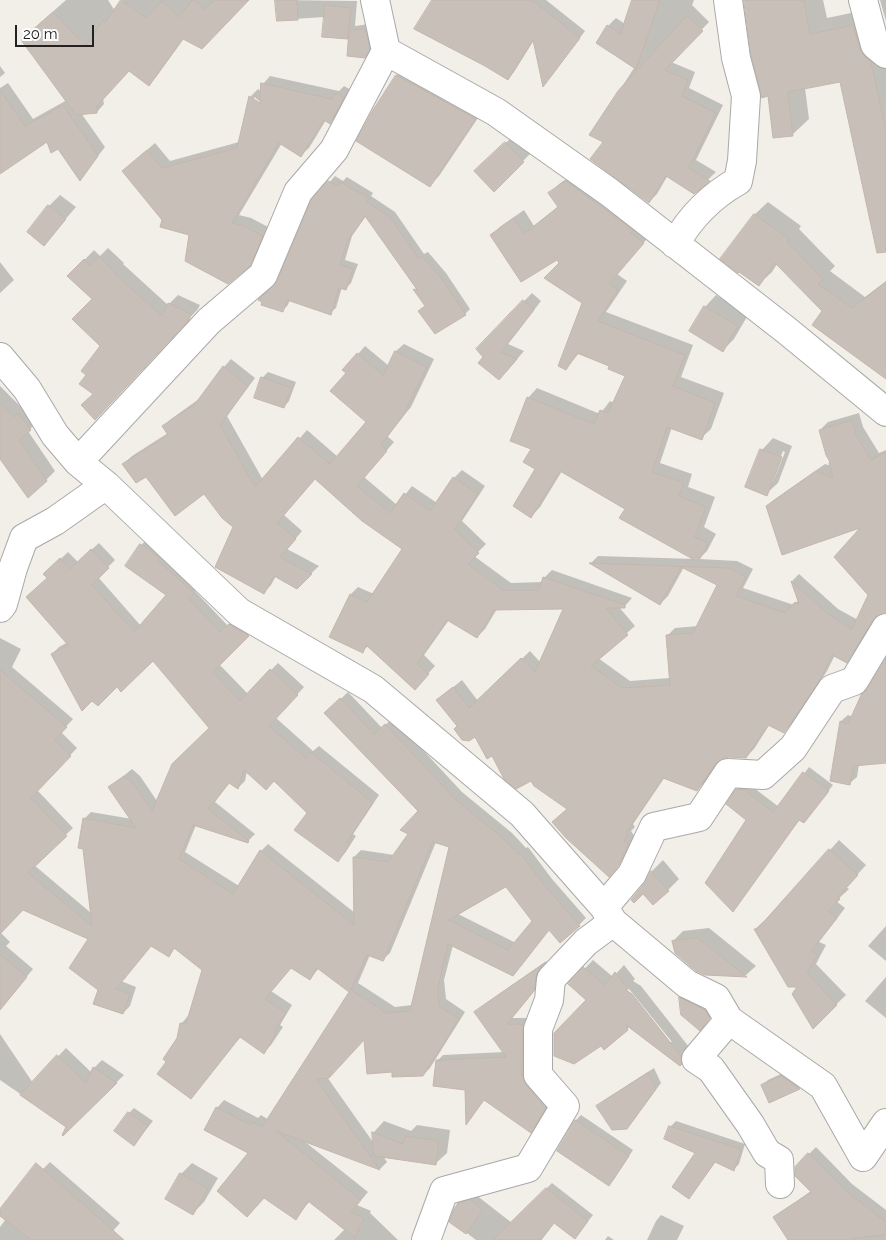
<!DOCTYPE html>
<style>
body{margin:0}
#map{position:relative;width:886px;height:1240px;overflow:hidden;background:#f2efe9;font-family:Raleway,sans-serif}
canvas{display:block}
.scale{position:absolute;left:15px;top:25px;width:79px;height:22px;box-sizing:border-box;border:2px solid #222;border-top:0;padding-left:6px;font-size:15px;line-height:18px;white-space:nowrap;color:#222;-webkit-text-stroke:4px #fff;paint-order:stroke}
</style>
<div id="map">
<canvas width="886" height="1240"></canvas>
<div class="scale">20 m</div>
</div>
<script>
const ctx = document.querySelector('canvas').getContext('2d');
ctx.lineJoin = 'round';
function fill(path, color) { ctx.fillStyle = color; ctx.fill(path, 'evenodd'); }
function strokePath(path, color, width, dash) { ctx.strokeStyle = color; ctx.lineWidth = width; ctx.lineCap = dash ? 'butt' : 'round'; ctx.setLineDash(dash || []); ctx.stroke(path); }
fill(new Path2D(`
 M66 0H108L115 11 123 0H248L184 38 156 77 149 84 129 70 103 98 104 104 97 112 81 113 105 147 80 179 59 148 47 141 0 168V88L8 83 33 119 67 100 30 32Z
 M277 0 357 1 355 26 369 24 374 42 370 51 364 56 350 35 347 38 325 17 278 20Z
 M434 0H546L585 31 549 79 534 40 514 72 508 79Z
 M633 0H694L692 5 709 22 671 62 695 72 689 88 723 105 696 160 716 172 694 193 668 175 657 194 649 202 605 142 591 135 634 68 623 61 624 60 608 26 616 18 625 24Z
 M745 0H823L827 18 870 9 886 45V240L841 80 805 88 809 119 792 135 769 95Z
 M880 0H886V21Z
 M0 66 5 73 0 77Z
 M407 66 484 109 439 176 429 186 374 110 397 75Z
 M270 76 339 91 344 86 351 90 338 115 330 122 326 120 309 148 301 155 282 143 239 215 251 218 270 228 258 256 249 265 163 220 132 163 155 143 170 161 239 142 251 96 258 89 262 92 263 84ZM254 97 266 106 254 100Z
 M517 132 534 150 494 190 476 172Z
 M576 172 652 233 617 274 627 281 606 312 693 345 681 377 724 393 711 429 701 438 672 427 660 463 692 474 688 487 715 497 704 527 716 534 707 551 699 559 737 561 753 569 743 588 794 605 799 600 792 581 799 574 838 609 858 620 869 594 864 525 767 507 775 499 825 464 831 466 832 462 820 430 828 422 859 413 863 427 879 453 886 450V612L879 613 854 653 847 661 835 655 827 671 792 724 784 731 770 724 754 749 746 757 729 756 721 758 705 782 697 790 665 777 633 824 635 827 631 831 635 837 626 856 616 868 569 808 531 779 492 754 475 735 458 726 446 693 462 680 478 701 530 651 540 662 565 608 497 609 485 629 477 637 449 620 424 655 435 666 422 680 368 646 363 651 351 594 358 587 374 594 404 549 315 478 284 515 302 531 287 549 319 566 297 587 276 576 271 585 264 593 235 527 204 492 146 475 124 464 132 456 168 433 164 426 171 419 199 399 224 367 231 359 255 378 227 416 263 480 307 430 338 457 367 421 348 372 358 354 365 346 389 366 396 351 404 344 434 359 411 407 387 436 394 442 364 477 397 505 412 486 437 503 454 478 462 470 485 486 462 521 486 544 474 556 511 583 543 582 544 578 552 570 632 598 624 607H619L635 626 598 658 630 681 670 678 667 636 675 628 698 626 719 585 684 567 668 596 660 604 591 563 598 556 695 559 626 508 562 471 540 507 531 517 537 469 533 448 528 398 537 388 600 414 610 401 614 403 626 375 611 365 579 353 566 369 583 303 557 259 491 235 501 226 524 210 534 226 559 206 550 193 559 184Z
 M335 176 343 181 347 177 373 193 371 196 395 212 424 254 428 252 446 273 470 309 465 314 426 305 415 289 417 287 366 216 352 236 345 260 358 264 351 283 346 288 342 287 336 308 330 313 290 299 288 305 282 311 278 282 313 201Z
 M60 195 76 207 44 244 49 206Z
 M768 202 801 226 799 229 835 266 830 271 865 297 886 281V377L777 264 772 272 759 284 722 258 755 214Z
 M108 248 124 263 123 264 168 305 178 295 200 305 198 309 104 410 94 393 87 375 102 346 94 299 69 276 94 250 100 256Z
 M0 262 14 280 0 293Z
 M532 293 541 301 508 344 524 351 507 371 485 357 478 349Z
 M716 295 748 315 734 339 723 350 705 307Z
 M268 372 296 382 289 401 284 407 262 378Z
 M0 386 23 409 39 420 28 431 55 471 46 480 0 456Z
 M773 438 792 446 778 483 766 494 762 450ZM783 451 785 452 773 482H771Z
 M149 538 201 585 195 591 228 626 237 617 255 628 219 664 248 694 278 663 304 687 276 718 313 751 319 746 379 795 353 834 356 836 345 853 338 860 309 812 274 780 247 771 245 781 238 788 230 782 215 802 255 834 247 842 196 825 185 852 239 886 261 851 268 844 355 913 354 857 361 850 394 855 410 834 420 811 326 713 348 692 382 728 393 718 462 792 512 833 526 848 528 847 552 879 586 918 579 925 550 929 520 967 453 945 444 980 446 999 465 1012 430 1068 423 1075 393 1071 365 1038 327 1077 375 1145 374 1132 384 1121 411 1131 417 1125 450 1130 447 1153 435 1164 383 1156 387 1162 380 1169 304 1141 368 1192 357 1205 371 1211 370 1213 398 1240H334L345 1229 310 1201 296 1218 250 1152 206 1129 217 1108 224 1100 258 1118 261 1115 269 1120 351 991 319 968 310 979 291 967 271 991 292 1005 280 1025 283 1027 271 1045 264 1052 241 1036 191 1097 168 1062 178 1038 181 1024 188 1016 204 969 176 947 169 955 152 945 121 981 136 987 130 1006 123 1013 99 989 90 939 23 909 0 932V638L21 649 12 667 73 719 61 732 77 748 37 790 73 828 34 865 91 913 84 819 91 812 132 819 110 787 132 769 140 776 157 801 211 728 153 659 117 685 52 654 59 647 68 642 48 578 45 574 68 552 78 562 99 543 115 560 98 577 141 626 168 595 141 545ZM436 842 450 847 412 1005 395 1007 358 983 370 955 382 960 390 953ZM506 885 534 921 516 943 458 914Z
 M886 661V762L859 764 857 777 850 783 831 780 841 721 848 715 853 717Z
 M809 767 833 785 809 816 804 822 800 819 733 910 748 820 737 790 743 784 750 785 779 807Z
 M839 840 866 865 846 887 849 889 836 901 845 908 819 942 826 945 816 964 846 995 813 1027 799 986 755 929 764 921 767 920Z
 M663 860 679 879 668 890 643 892 645 885 652 871Z
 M886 926V961L868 946Z
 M709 928 756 966 746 975 706 974 673 941 683 931Z
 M0 932 10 942 6 946 33 969 19 986 0 980Z
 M593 960 613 977 624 965 635 979 633 981 641 986 689 1047 690 1054 680 1064 629 1027 605 1049 588 999 570 984ZM629 989 672 1042H668L627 990Z
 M545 962 541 970 540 984 511 1018H529L551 1101 537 1125 531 1131 485 1099 467 1122 466 1088 437 1061 443 1055 504 1052 476 1012 482 1006Z
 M886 977V1018L865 1001Z
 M685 992 714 1012 705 1024 680 997Z
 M0 1034 33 1083 66 1048 92 1073 94 1068 102 1060 124 1075 64 1134 67 1126 0 1080Z
 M654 1068 661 1083 632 1122 598 1106 603 1101Z
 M787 1071 804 1083 799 1088 770 1102 762 1086 768 1080Z
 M134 1108 153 1121 134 1144 129 1113Z
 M581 1115 633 1150 614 1179 608 1185 558 1150 576 1120Z
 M676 1121 745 1144 739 1164 734 1169 716 1161 689 1197 697 1152 670 1127Z
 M816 1147 852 1184 886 1210V1240H819L788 1208 812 1190 796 1167Z
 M50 1162 120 1223 105 1240H0V1227L43 1169Z
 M192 1163 218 1178 204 1202 193 1213 181 1174Z
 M552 1183 593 1215 575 1238 555 1222 541 1240H476L451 1221 459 1204 465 1198 476 1195 512 1223Z
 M661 1215 684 1226 677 1240H647L656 1221Z
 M608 1236 614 1240H605Z`), '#0003');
const building = new Path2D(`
 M121 0 146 18 162 1 179 17 192 0H194L205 9 214 0H249L202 49 183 39 149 86 129 71 97 106V113L76 115 21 40 53 12 86 46 103 20 105 22Z
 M275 0H297L298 20 277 21Z
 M432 0H532L580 38 543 87 533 40 508 80 485 66 414 29Z
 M632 0H660L636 69 596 43 607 25 620 34Z
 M744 0H804L810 34 853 25 860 50 865 57 871 62 886 131V252L877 253 840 82 788 92 793 136 773 138 768 96 762 98 751 55Z
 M325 5 351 8 348 39 322 37Z
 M687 16 703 31 665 70 688 80 682 96 716 113 689 168 710 181 694 194 666 176 649 203 590 159 603 142 589 135 618 91Z
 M363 29 366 31 370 49 365 58 347 56 349 31Z
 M396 75 476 119 430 187 356 141 373 110Z
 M261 83 332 99 336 93 344 98 330 124 324 120 301 157 279 143 232 223 242 225 263 236 250 266 228 284 185 261 189 235 160 227 162 220 122 171 147 150 162 168 237 148 249 96 260 103Z
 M0 90 25 126 63 105 98 156 80 181 58 149 51 153 47 142 0 174Z
 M505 142 524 162 494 192 474 171Z
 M328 181 338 186 340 182 369 198 367 202 390 217 419 259 422 256 441 278 466 315 435 334 418 311 425 306 413 289 418 291 365 216 347 242 340 265 353 269 346 290 339 288 331 315 287 300 283 312 261 305 262 302 258 300 277 281 311 200Z
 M566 181 633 230 631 233 644 243 609 284 618 290 598 321 685 355 673 386 715 403 702 440 667 427 652 472 684 483 679 496 706 507 695 537 708 543 698 562 619 518 625 509 560 471 531 518 513 506 535 469 523 462 531 449 510 441 527 397 594 424 600 410 608 413 625 376 608 369 609 366 577 353 566 370 558 366 582 303 544 278 559 263 557 260 521 282 490 235 514 218 524 234 558 207 548 193Z
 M48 205 66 219 44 246 27 232Z
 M754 214 789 239 787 242 823 279 818 284 852 308 886 282V379L812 325 822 311 775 263 759 286 739 272 738 273 720 259Z
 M99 256 116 273 115 274 162 316 168 303 191 314 189 320 95 420 81 405 93 394 79 384 86 375 81 371 100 346 72 319 92 299 67 276 84 259 90 265Z
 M523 300 534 310 501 352 517 359 499 380 478 363 483 357 476 349Z
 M704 306 738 326 723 352 689 331Z
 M395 351 427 367 403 416 381 445 387 451 357 486 390 513 404 493 430 511 453 477 478 494 455 529 479 553 468 564 503 590H539L543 577 625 605V608H606L628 635 591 666 622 688 669 685 670 686 666 635 693 633 717 585 681 567 660 605 589 563 729 568 746 577 736 596 785 613 795 602 799 604 791 581 831 616 852 629 868 595 834 557 860 528 782 555 766 506 816 471 833 478 829 463 830 462 826 455 819 430 852 420 856 435 871 460 886 452V612L879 614 873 620 847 663 832 655 820 680 784 733 768 725 746 758 729 757 721 759 715 764 697 791 663 778 626 833 628 835 624 840 628 845 619 865 609 877 566 838 552 822 567 809 534 786 531 781 516 789 504 779 492 756 487 759 475 737 469 741 462 740 454 729 457 726 436 700 453 687 469 708 521 658 535 672 563 609 494 610 477 638 447 620 417 664 429 674 415 690 366 645 363 653 329 637 350 594 367 602 402 549 362 521 315 479 277 523 296 539 280 557 312 574 297 589 274 576 264 594 215 567 233 527 222 518 204 494 175 516 146 477 136 483 122 464 168 435 162 426 195 404 223 366 248 386 220 425 255 487 298 437 330 464 366 422 330 391 346 373 342 370 357 353 383 375Z
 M261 377 292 388 284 408 254 398Z
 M0 403 14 417 18 413 31 430 19 440 47 481 28 498 0 459Z
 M760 449 782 457 767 496 745 487Z
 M140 544 160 558 158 561 194 593 189 599 220 632 229 624 249 636 213 672 240 701 270 669 298 695 269 726 306 758 311 752 373 803 347 842 350 844 338 862 294 830 307 813 274 781 266 790 244 770 238 789 229 783 208 809 249 841 248 843 193 825 179 859 233 894 260 850 354 925 353 857 388 862 408 834 400 830 418 811 324 713 340 698 374 734 385 724 455 799 505 840 518 854 520 853 545 886 580 926 560 943 549 930 513 976 448 944 438 988 439 1006 459 1019 423 1076 392 1077V1072L367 1074 364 1040 329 1078 316 1079 380 1170 276 1131 361 1200 351 1212 364 1218 355 1238 308 1201 296 1220 264 1198 247 1217 217 1191 248 1153 204 1130 216 1107 251 1125 253 1122 262 1127 349 992 317 968 310 980 291 968 265 999 286 1013 274 1032 276 1034 264 1054 240 1037 191 1099 157 1074 166 1062 163 1059 177 1038 180 1023 186 1024 202 970 174 948 169 957 151 946 116 989 130 994 123 1014 93 1004 98 990 69 968 88 939 23 910 0 934V670L67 727 55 740 71 756 31 798 67 836 28 873 92 926 83 849 78 848 83 818 136 828 108 787 124 776 133 783 152 811 172 764 209 728 153 661 121 692 117 687 98 706 92 701 82 711 51 654 68 645 26 597 47 578 43 574 60 558 70 569 91 549 109 568 92 585 134 632 166 595 125 566ZM433 842 449 847 410 1011 387 1013 351 990 367 955 383 961ZM506 887 532 921 508 950 449 920Z
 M886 658V763L854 766 850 785 830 781 840 721 848 724 862 693 867 689Z
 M803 772 829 791 804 823 799 820 733 912 705 883 746 820 726 804 736 789 745 790 773 812Z
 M829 849 858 875 838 897 840 899 828 911 837 918 811 951 818 955 807 973 837 1005 813 1029 792 994 797 987H788L754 929H757Z
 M651 871 669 891 653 905 643 894 634 903 631 900 644 884Z
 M698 938 747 977 705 975 696 971 675 953 672 941Z
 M0 954 27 977 0 1010Z
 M546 962 539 969 536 977 534 991 507 1024H523L522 1076 526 1085 546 1108 531 1133 484 1100 466 1125 465 1090 433 1086 436 1060 506 1057 474 1012Z
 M583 967 605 985 615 972 627 988 626 990 632 994 681 1056 682 1064 680 1066 626 1025 628 1030 604 1050 601 1046 574 1064 554 1056V1033L586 1000 568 984Z
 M679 997 705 1010 710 1018 700 1031 681 1015Z
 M57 1055 86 1083 93 1067 117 1083 63 1136 62 1135 66 1127 20 1095Z
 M648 1073 656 1089 627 1129 612 1130 596 1106Z
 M781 1076 800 1089 769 1103 761 1085Z
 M128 1112 148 1126 134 1146 114 1131Z
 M575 1120 629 1156 609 1186 557 1151Z
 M669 1126 741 1149 734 1171 715 1162 689 1199 672 1187 695 1153 664 1139Z
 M372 1132 403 1144 405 1136 439 1141 436 1165 374 1156Z
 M808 1153 845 1190 886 1222V1235L853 1238 855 1240H788L773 1217 811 1192 795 1176V1167Z
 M36 1163 124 1240H31L0 1216V1209Z
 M180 1173 208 1189 193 1215 165 1199Z
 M546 1188 588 1221 575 1239 554 1223 541 1240H493Z
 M470 1200 483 1210 466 1234 449 1222 454 1209 458 1203Z`);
fill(building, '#c7bfb8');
strokePath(building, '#c4b6ab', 1);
const minor = new Path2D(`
 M375 0 386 51 496 112 609 192 786 330 886 412
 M863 0 875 45 886 54
 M675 244C690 218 711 196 738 181L742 161 746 96 736 58 728 0
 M0 357 27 389 55 435 78 462 106 485 239 612 373 689 522 814 604 907 613 922 687 984 716 998 729 1020 696 1059 711 1069 750 1124 767 1153 779 1160 780 1184
 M78 462 209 321 263 275 298 192 334 150 386 51
 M0 608 3 604 13 568 24 538 55 521 106 485
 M604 907 632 874 654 827 699 817 728 773 763 775 793 748 832 689 854 681 886 628
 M729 1020 823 1086 863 1157 886 1123
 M426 1240 444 1191 528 1168 565 1106 538 1075V1029L549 1000 551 979 586 942 613 922`);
strokePath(minor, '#a9a9a9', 30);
strokePath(minor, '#fff', 28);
</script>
